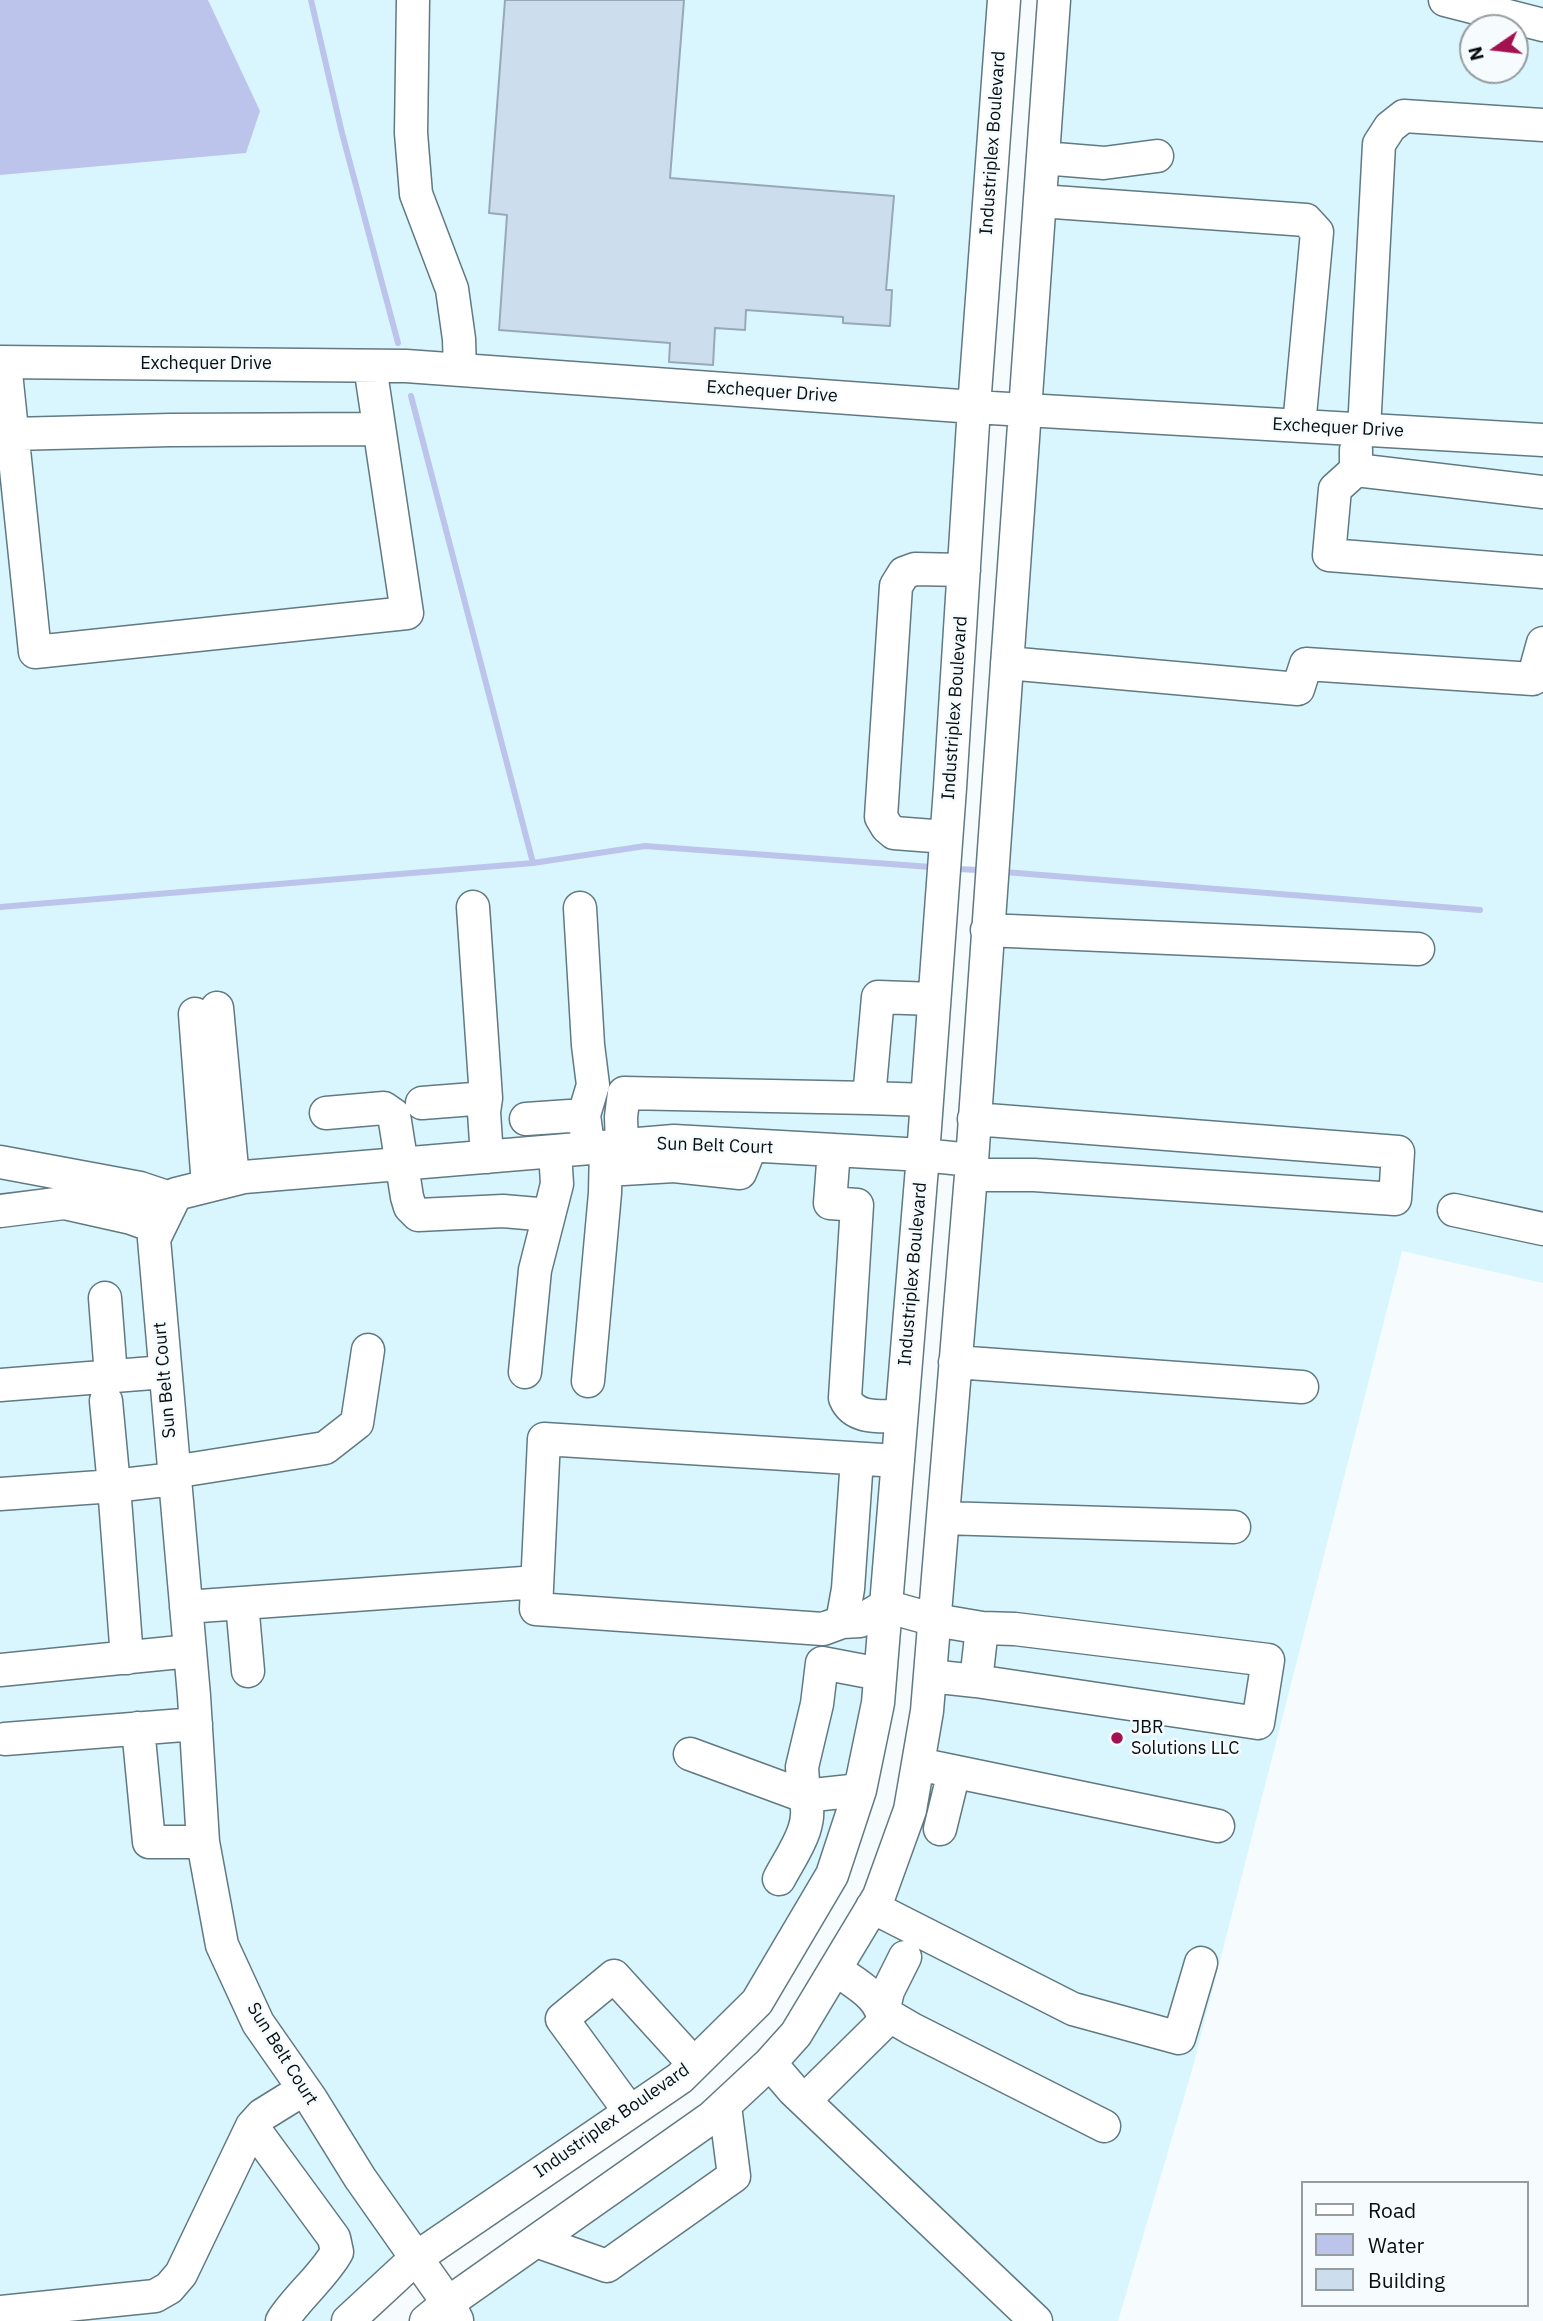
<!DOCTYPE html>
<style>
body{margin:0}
#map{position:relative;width:1543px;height:2321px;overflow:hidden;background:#f6fbfd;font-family:"IBM Plex Sans",sans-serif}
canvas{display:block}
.legend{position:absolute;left:1301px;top:2181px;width:228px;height:126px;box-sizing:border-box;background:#f6fbfd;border:2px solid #969c9f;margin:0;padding:9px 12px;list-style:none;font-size:21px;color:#060e11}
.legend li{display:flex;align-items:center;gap:14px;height:35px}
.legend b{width:35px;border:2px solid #969c9f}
.north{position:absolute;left:1459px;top:14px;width:70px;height:70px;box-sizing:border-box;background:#f6fbfd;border:2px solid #969c9f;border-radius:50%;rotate:256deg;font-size:19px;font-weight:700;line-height:28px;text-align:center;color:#060e11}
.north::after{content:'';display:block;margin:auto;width:24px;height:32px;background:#a41150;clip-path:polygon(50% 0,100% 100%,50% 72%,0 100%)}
</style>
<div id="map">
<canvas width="1543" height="2321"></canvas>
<ul class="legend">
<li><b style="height:9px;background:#fff"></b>Road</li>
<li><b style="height:19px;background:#bcc4eb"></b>Water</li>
<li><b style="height:19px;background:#cde"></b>Building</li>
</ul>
<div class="north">N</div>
</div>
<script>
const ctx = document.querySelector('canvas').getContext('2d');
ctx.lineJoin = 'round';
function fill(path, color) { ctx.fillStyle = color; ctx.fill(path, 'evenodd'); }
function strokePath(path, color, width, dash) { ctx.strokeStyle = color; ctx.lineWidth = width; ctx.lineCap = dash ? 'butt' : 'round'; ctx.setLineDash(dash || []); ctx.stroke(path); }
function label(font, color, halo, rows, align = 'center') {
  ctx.font = font + ' "IBM Plex Sans",sans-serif'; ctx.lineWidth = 5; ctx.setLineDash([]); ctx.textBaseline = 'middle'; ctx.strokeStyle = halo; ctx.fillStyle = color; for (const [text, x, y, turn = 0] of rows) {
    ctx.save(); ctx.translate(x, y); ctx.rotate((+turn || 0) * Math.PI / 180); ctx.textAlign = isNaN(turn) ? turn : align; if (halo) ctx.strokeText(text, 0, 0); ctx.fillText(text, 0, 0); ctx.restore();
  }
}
fill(new Path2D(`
 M0 0H1004L860 1790 757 2002 348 2321H0Z
 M1054 0H1543V1283L1402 1251 1192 2070 1118 2321H426L770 2063 910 1810ZM1473 28H1515V70H1473Z`), '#d9f6fe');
fill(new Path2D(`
 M0 0H208L260 111 246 153 0 175Z`), '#bcc4eb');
strokePath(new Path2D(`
 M311 0 342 133 398 343
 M533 863 645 846 931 867
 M956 869 979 870
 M1004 872 1480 910
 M0 907 533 863 411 396`), '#bcc4eb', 6);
const building = new Path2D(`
 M505 0H684L670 178 894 196 886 290H892L890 326 843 323V317L746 310 745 330 715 328 713 365 669 362 670 343 499 330 507 215 489 213Z`);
fill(building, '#cde');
strokePath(building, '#97a8b8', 2);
const minor = new Path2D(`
 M413 0 411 133 416 194 452 289 459 339 460 370
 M1445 0 1543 25
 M1043 158 1104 163 1157 156
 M1040 201 1306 220 1317 232 1299 426
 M0 362 406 366 974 407 1543 440
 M5 363 35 652 407 613 370 366
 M1364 430 1379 144 1390 127 1404 116 1543 125
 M12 434 170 430 379 429
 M1356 450V470L1543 492
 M1356 470 1335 489 1329 555 1543 572
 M1007 663 1298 689 1306 664 1533 679 1543 643
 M946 837 894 833 887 827 881 817 896 586 904 573 915 569 964 570
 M473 907 486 1098 484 1112 487 1157
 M580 908 588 1045 593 1085 584 1115
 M987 930 1418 949
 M217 1008 233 1179
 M195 1014 208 1186
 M927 1100 869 1098 878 997 934 999
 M422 1103 486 1098
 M326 1113 384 1108 394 1115 407 1197 410 1207 418 1215 503 1211 549 1215
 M526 1119 584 1115 587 1137
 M622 1146 621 1117 624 1093 869 1098
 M834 1150 830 1203 857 1205 845 1398C854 1420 881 1416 901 1416
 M0 1162 140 1188 173 1199
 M606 1170 674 1166 740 1173 751 1146
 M971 1175H1034L1395 1199 1398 1152 974 1119
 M1454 1210 1543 1229
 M0 1211 64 1203 131 1218 159 1228
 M105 1298 111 1376
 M955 1362 1302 1387
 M525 1372 535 1270 557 1184 555 1151
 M588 1381 605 1193 606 1147
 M0 1385 165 1372
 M106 1401 114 1486 174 1479
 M898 1461 544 1439 536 1609 823 1629 842 1622 860 1621 885 1606 935 1620 982 1628 976 1681 930 1676
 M173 1472 325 1448 357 1423 368 1350
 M0 1494 114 1486 127 1658
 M943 1518 1234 1527
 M242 1603 537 1582
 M186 1607 242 1603 248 1671
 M842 1622 848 1589 857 1459
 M0 1670 190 1651
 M976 1681 1258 1723 1268 1660 1015 1629 982 1628
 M138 1728 149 1842H203
 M5 1739 196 1724
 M690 1754 804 1796 802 1767 817 1704 822 1663 880 1674
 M918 1764 1218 1826
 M940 1829 954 1772
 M779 1879C792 1854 816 1824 804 1796L860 1790
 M872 1907 1073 2009 1179 2038 1201 1963
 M905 1957 888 1991 883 2012 912 2029 1104 2126
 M770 2063 794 2091 1036 2321
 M805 2100 883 2023C884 1997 854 1983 835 1969
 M630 2112 562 2019 614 1976 694 2064
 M252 2126 334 2238 337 2252C323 2277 298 2296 282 2321
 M536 2241 607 2266 734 2176 725 2106
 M0 2312 155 2296 169 2288 181 2274 252 2126 262 2115 304 2089
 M457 2320 448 2303 360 2178 311 2099 258 2023 222 1945 203 1842 194 1696 154 1239 176 1194 244 1177 674 1141 923 1155 971 1160
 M348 2321 416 2258 680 2078 757 2002 832 1875 860 1790 878 1703 923 1155 950 788 974 407 1004 0
 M426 2321 448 2303 712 2117 770 2063 796 2034 879 1896 910 1810 927 1711 971 1175 1054 0`);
strokePath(minor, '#617980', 35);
strokePath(minor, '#fff', 32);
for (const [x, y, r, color] of [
 [1117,1738,7,"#a41150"]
]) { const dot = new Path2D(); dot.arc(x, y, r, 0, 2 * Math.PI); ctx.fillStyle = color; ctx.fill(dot); strokePath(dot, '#f6fbfd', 2.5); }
label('18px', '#060e11', '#f6fbfd', [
 ["Industriplex Boulevard",993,143,-86],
 ["Exchequer Drive",206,364],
 ["Exchequer Drive",772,392,4],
 ["Exchequer Drive",1338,428,3],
 ["Industriplex Boulevard",955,708,-86],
 ["Sun Belt Court",715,1146,2],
 ["Industriplex Boulevard",913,1274,-85],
 ["Sun Belt Court",165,1380,-95],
 ["Sun Belt Court",282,2054,58],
 ["Industriplex Boulevard",612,2121,-35]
]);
label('18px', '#060e11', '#f6fbfd', [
 ["JBR",1131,1728],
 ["Solutions LLC",1131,1749]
], 'left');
</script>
